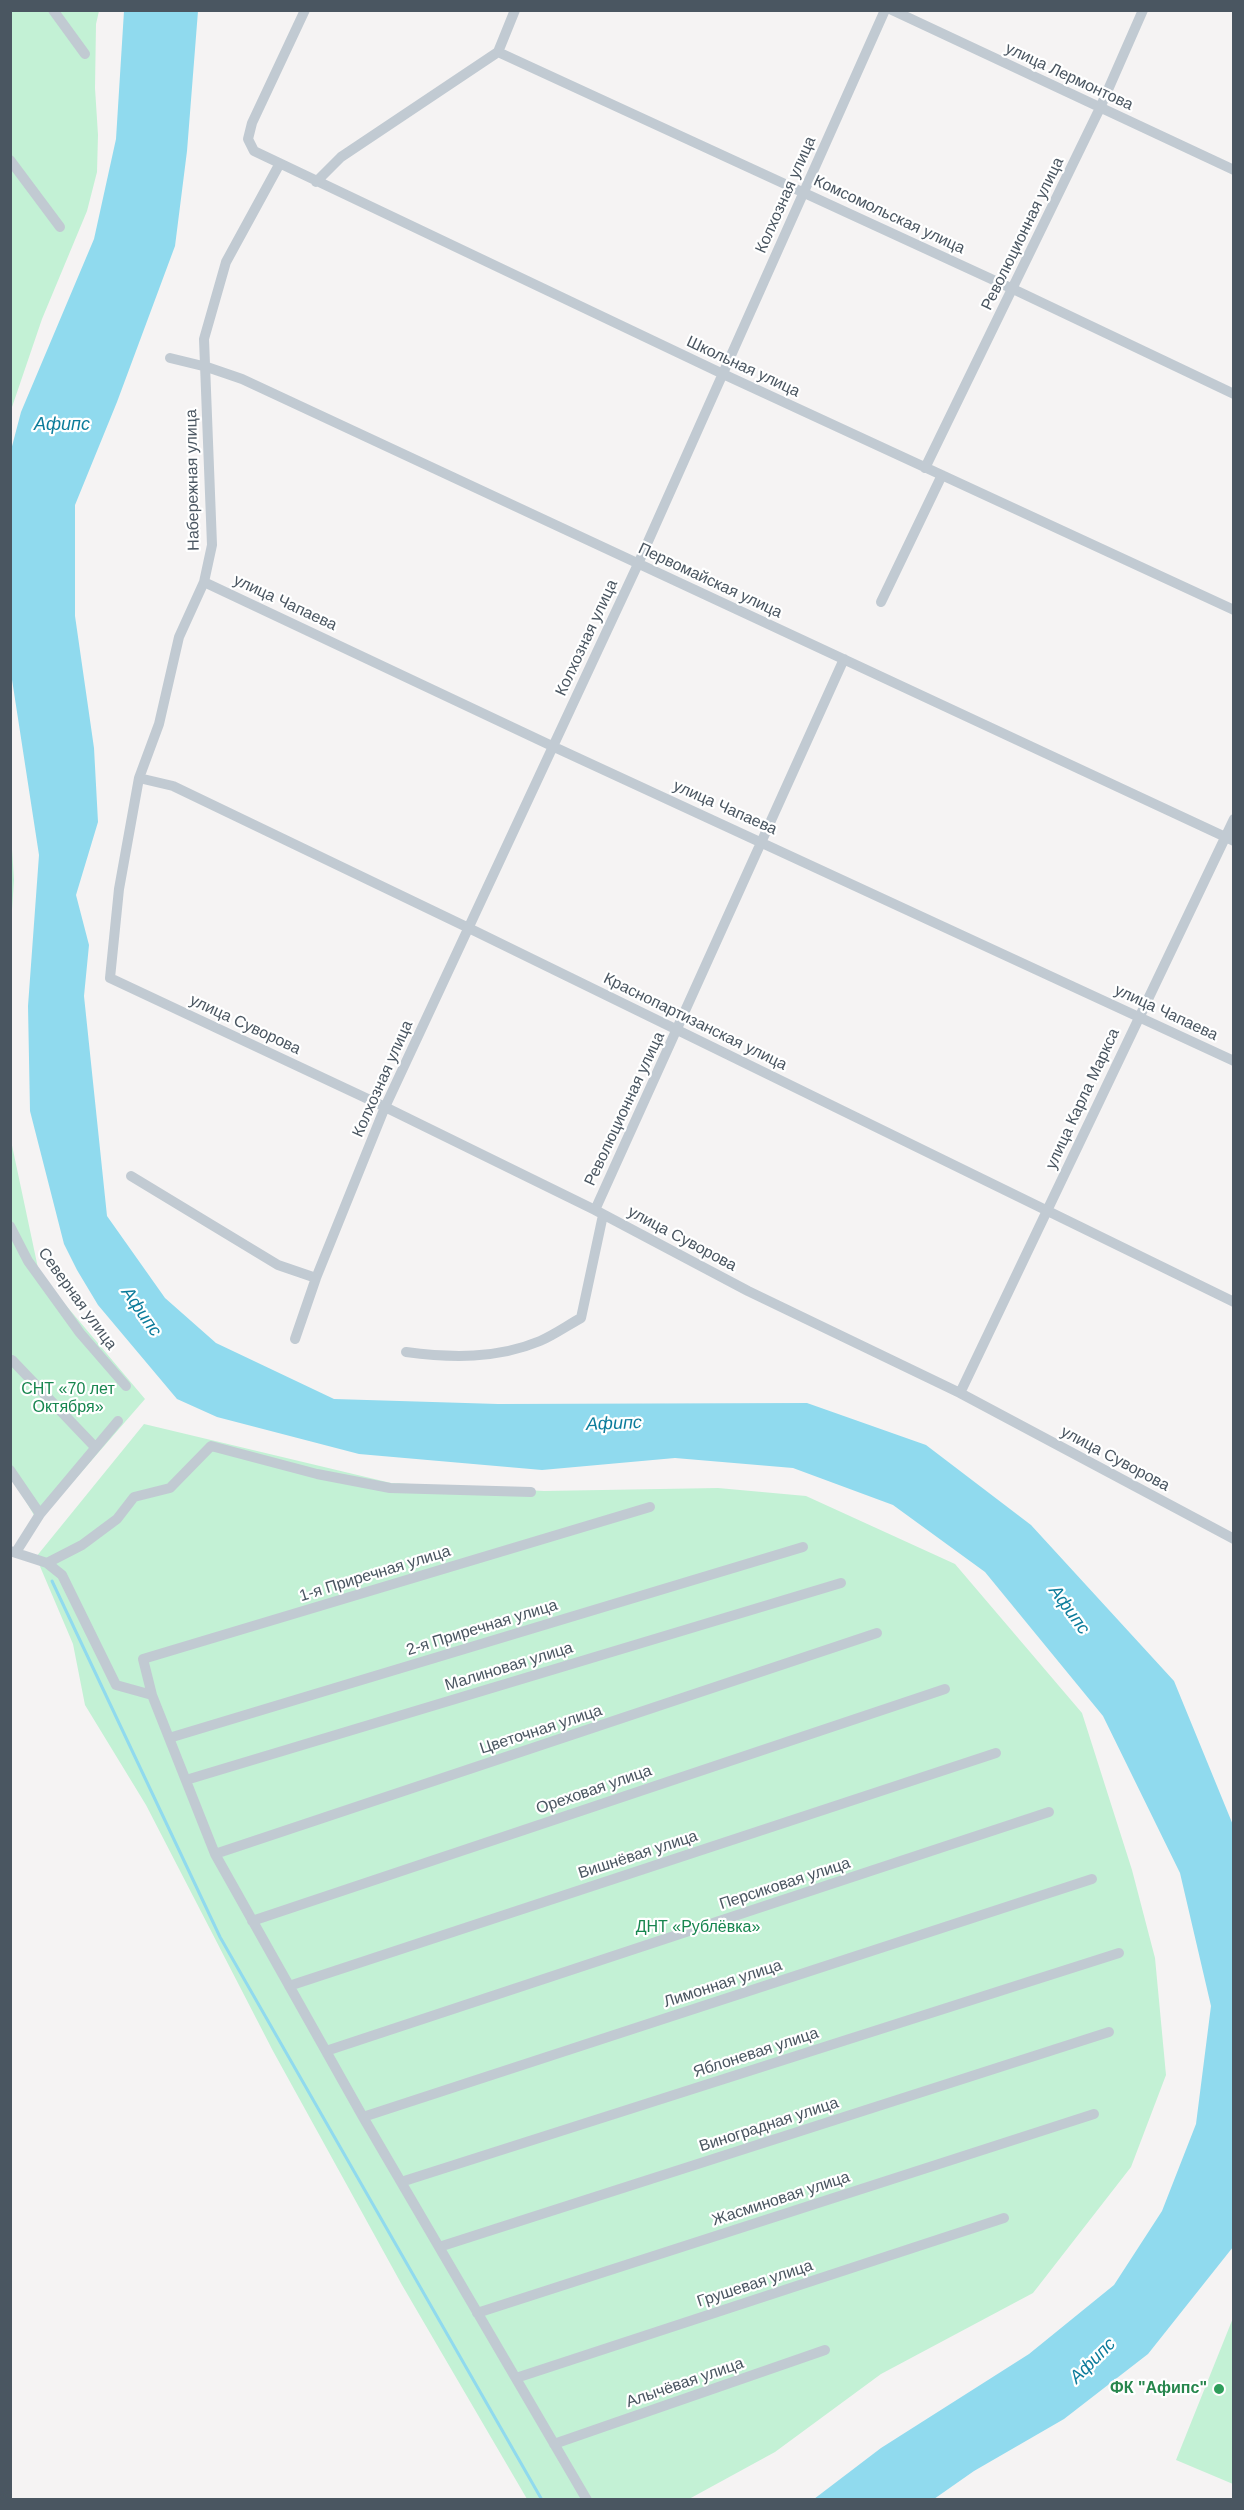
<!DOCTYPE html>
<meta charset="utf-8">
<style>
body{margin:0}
#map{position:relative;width:1244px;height:2510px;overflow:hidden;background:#f5f3f3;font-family:Helvetica,sans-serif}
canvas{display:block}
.frame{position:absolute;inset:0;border:12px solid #4a5661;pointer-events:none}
</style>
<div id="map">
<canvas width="1244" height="2510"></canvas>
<div class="frame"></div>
</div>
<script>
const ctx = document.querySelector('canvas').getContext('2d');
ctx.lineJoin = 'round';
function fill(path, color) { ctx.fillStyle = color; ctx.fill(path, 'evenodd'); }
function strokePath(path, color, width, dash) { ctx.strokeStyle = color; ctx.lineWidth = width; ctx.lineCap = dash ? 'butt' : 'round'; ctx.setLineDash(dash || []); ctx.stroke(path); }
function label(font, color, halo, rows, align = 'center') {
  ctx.font = font + ' Helvetica,sans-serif'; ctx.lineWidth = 4.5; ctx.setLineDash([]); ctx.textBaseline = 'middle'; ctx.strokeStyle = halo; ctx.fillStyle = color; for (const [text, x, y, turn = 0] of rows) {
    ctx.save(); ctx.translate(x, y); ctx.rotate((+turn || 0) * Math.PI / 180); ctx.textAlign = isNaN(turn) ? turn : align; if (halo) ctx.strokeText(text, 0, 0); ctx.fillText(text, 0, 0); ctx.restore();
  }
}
fill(new Path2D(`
 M11 11H99L96 24 95 88 98 135 97 172 87 211 42 319 11 410Z
 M10 819 14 880 11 925H10Z
 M10 1136 38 1268 42 1277 145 1399 38 1522 11 1476Z
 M144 1424 391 1483 544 1491 718 1488 806 1496 955 1564 1082 1713 1132 1870 1155 1958 1166 2075 1131 2167 1033 2293 881 2374 775 2452 689 2499H527L402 2285 273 2051 146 1805 85 1705 73 1644 36 1557Z
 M1233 2318V2484L1176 2460Z`), '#c3f1d5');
fill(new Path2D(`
 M124 11H198L187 151 175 246 117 402 75 505V616L94 748 98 822 76 895 89 945 84 996 107 1216 165 1298 216 1343 334 1399 498 1404 807 1403 926 1445 1031 1525 1174 1681 1233 1825V2247L1148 2354 1064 2419 974 2471 934 2499H814L881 2448 1029 2354 1114 2285 1162 2211 1196 2124 1211 2006 1180 1873 1103 1716 985 1572 893 1505 793 1468 675 1458 542 1470 359 1454 217 1417 177 1399 98 1305 77 1270 64 1244 30 1111 28 1006 39 855 11 673 10 454 21 412 94 239 116 139Z`), '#90daee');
strokePath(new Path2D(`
 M52 1581 220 1937 542 2500`), '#90daee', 3);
strokePath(new Path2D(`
 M53 10 85 54
 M305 10 252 123 248 139 254 151 723 374 1234 610
 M892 10 1234 170
 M498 52 1013 289 1234 394
 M10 160 60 227
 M279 165 226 262 204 339 212 545 204 582 179 637 159 724 139 778 119 889 110 978 385 1107 595 1210 748 1291 960 1393 1234 1539
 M316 182 341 157 498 52 515 10
 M170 358 207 367 242 379 1234 841
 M925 468 1100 108 1143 10
 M204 582 552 746 1234 1061
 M881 602 942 475
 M139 778 173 786C528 955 880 1129 1234 1302
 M131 1176 278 1265 316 1278
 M595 1210 844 659
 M10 1226 28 1261 80 1333 126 1386
 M295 1339 316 1278 385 1107 638 564 885 10
 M406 1352C451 1358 497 1359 540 1341 554 1335 568 1325 581 1318L603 1215
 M12 1360 94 1446
 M960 1393 1234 819
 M10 1470 40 1514
 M10 1551 47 1563 62 1575 116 1685 152 1695 215 1854 363 2117 587 2500
 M16 1552 40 1514 118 1421
 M47 1563 82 1545 117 1519 134 1497 170 1488 211 1446 317 1474 390 1488 531 1492
 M152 1695 143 1659 650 1507
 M169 1738 803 1547
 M186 1780 841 1583
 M215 1854 877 1633
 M252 1921 945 1689
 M289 1986 996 1753
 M326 2051 1049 1812
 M363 2117 1092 1879
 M401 2182 1119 1953
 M439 2247 1109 2032
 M477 2313 1094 2114
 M516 2378 1004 2218
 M554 2444 825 2350`), '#c1cad2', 10);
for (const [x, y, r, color] of [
 [1219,2389,6,"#2e9e5b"]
]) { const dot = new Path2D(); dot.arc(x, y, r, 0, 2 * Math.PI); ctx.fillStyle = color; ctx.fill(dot); strokePath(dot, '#fff', 2); }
label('16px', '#4a5661', '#fff', [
 ["улица Лермонтова",1069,77,25],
 ["Колхозная улица",786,195,-66],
 ["Комсомольская улица",889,215,25],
 ["Революционная улица",1023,234,-64],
 ["Школьная улица",743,367,25],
 ["Набережная улица",193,480,-91],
 ["Первомайская улица",710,581,25],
 ["улица Чапаева",285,603,25],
 ["Колхозная улица",587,638,-65],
 ["улица Чапаева",725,808,24],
 ["улица Чапаева",1166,1013,25],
 ["Краснопартизанская улица",695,1022,26],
 ["улица Суворова",245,1025,25],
 ["Колхозная улица",383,1079,-66],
 ["улица Карла Маркса",1083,1099,-65],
 ["Революционная улица",625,1109,-65],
 ["улица Суворова",682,1239,28],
 ["Северная улица",77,1299,54],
 ["улица Суворова",1115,1459,28],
 ["1-я Приречная улица",375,1574,-17],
 ["2-я Приречная улица",482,1628,-17],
 ["Малиновая улица",509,1667,-17],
 ["Цветочная улица",541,1730,-18],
 ["Ореховая улица",594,1790,-19],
 ["Вишнёвая улица",638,1855,-18],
 ["Персиковая улица",785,1884,-18],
 ["Лимонная улица",723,1984,-18],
 ["Яблоневая улица",756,2053,-18],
 ["Виноградная улица",769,2125,-18],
 ["Жасминовая улица",781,2199,-18],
 ["Грушевая улица",755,2284,-18],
 ["Алычёвая улица",685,2383,-19]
]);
label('16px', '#17864f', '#fff', [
 ["СНТ «70 лет",68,1390],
 ["Октября»",68,1408],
 ["ДНТ «Рублёвка»",698,1928]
]);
label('bold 16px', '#27864d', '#fff', [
 ["ФК \"Афипс\"",1207,2389]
], 'right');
label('italic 18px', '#0c7c9b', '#fff', [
 ["Афипс",62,425],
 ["Афипс",141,1312,55],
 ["Афипс",614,1424,-2],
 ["Афипс",1069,1610,54],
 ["Афипс",1093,2361,-45]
]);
</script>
